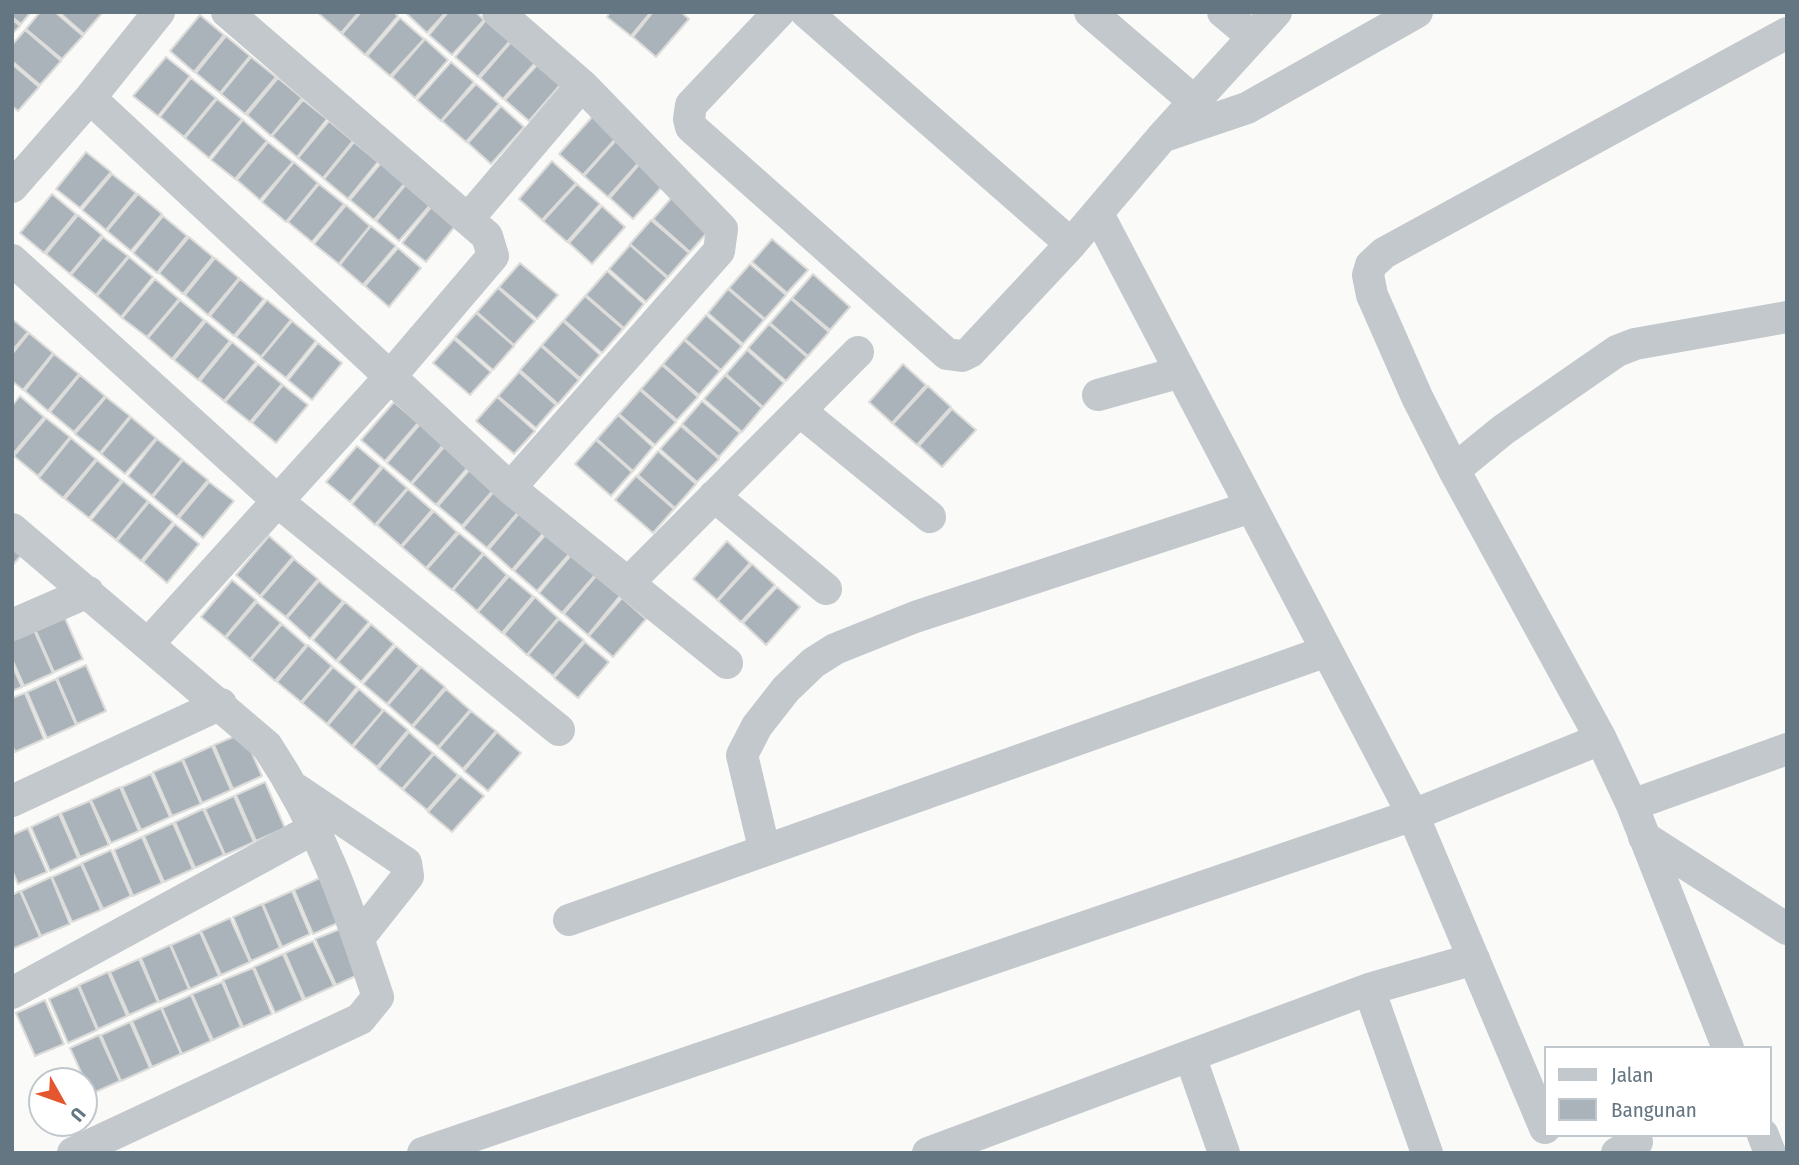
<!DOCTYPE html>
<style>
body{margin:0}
#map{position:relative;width:1799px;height:1165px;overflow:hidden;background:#fafaf8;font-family:"Fira Sans Condensed",sans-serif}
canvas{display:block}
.frame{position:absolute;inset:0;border:14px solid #657683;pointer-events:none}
.legend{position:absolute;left:1544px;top:1046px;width:228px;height:91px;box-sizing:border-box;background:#fff;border:2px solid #c1c8cd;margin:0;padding:9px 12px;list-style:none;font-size:21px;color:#657683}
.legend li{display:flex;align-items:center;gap:14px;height:35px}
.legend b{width:35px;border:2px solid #c1c8cd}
.north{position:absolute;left:28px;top:1067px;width:70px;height:70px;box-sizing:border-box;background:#fff;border:2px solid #c1c8cd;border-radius:50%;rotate:130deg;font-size:19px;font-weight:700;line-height:28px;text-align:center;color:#657683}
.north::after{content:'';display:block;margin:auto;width:24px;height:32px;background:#e4572e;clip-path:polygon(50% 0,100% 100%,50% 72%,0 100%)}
</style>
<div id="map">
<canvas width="1799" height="1165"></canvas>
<div class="frame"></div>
<ul class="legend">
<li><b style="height:9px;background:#c3c8cc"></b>Jalan</li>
<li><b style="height:19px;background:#aab3b9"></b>Bangunan</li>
</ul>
<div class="north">U</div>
</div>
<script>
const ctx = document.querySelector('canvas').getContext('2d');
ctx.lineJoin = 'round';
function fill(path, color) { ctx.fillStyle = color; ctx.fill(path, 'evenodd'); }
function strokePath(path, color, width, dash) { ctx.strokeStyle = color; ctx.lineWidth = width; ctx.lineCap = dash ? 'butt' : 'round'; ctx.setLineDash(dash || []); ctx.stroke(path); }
const building = new Path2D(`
 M12 12H31L21 24 12 17Z
 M40 12H55L83 36 62 59 26 29Z
 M59 12H103L84 34Z
 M317 12H359L341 33Z
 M361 12H394L398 16 365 55 342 34Z
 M405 12H446L427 33Z
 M448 12H476L484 20 452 55 429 35Z
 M610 12H651L631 36 607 17Z
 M653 12H681L689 19 656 57 633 37Z
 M200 15 224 35 194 72 170 51Z
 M400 18 424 39 390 76 367 56Z
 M12 19 20 26 12 34Z
 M486 20 510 41 478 77 455 57Z
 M25 30 61 61 40 85 12 61V45Z
 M226 36 250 56 220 93 196 73Z
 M425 39 448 60 415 98 392 77Z
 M511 42 535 63 503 99 480 78Z
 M166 57 190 76 158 116 133 96Z
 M251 57 276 77 245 114 221 94Z
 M451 62 474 82 441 121 417 100Z
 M12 64 39 87 18 111 12 106Z
 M537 65 560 85 529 121 505 100Z
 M191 78 216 98 184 137 160 117Z
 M278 78 302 98 271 136 247 115Z
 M476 84 499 104 466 142 442 121Z
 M217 99 242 119 209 158 185 138Z
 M303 100 327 119 297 157 272 136Z
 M501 106 524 127 491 164 468 143Z
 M593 116 617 137 583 175 559 154Z
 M243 120 267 141 235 179 211 160Z
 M329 121 353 141 323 178 298 158Z
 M618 138 642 159 608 197 584 176Z
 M268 142 293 162 260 200 237 180Z
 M354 142 378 162 348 199 324 179Z
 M86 152 111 172 80 208 56 189Z
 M643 160 667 181 633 219 610 198Z
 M552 161 576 183 542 220 519 199Z
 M294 162 318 183 286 222 262 202Z
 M381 163 405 183 374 220 350 200Z
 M112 174 136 193 106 230 82 210Z
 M319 184 344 204 312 242 288 222Z
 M406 184 431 204 399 241 376 221Z
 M577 184 600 204 567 242 543 221Z
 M52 194 76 214 44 253 20 233Z
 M138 194 162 214 131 251 107 231Z
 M674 195 711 228 690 252 653 219Z
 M346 205 370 226 339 264 314 244Z
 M432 206 456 225 426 262 402 243Z
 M602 206 625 227 592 264 569 243Z
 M78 215 102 235 70 274 46 254Z
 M163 216 187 236 157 273 133 253Z
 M651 220 689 253 668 277 630 244Z
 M371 226 396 246 363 285 340 265Z
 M103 237 128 256 96 295 71 275Z
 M189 237 213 257 183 294 159 273Z
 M772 239 808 270 787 293 752 262Z
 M630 245 667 278 646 302 609 269Z
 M398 248 421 268 389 307 365 286Z
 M129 257 153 277 121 317 97 296Z
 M215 258 239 278 208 315 185 295Z
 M520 263 558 295 537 319 499 287Z
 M750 264 786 295 765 319 729 288Z
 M607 271 644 304 624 328 586 295Z
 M813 274 850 307 830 330 792 298Z
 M155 279 179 299 147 337 122 318Z
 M240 279 264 299 234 336 210 316Z
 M498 288 535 321 514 345 477 312Z
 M728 289 764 320 743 344 708 313Z
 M585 296 623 329 602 353 564 320Z
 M791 299 829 332 808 356 770 323Z
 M180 300 204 320 172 359 148 338Z
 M267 300 291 320 261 357 236 337Z
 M476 313 514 346 493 370 455 337Z
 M706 315 742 346 721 370 685 339Z
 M12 319 28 332 12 351Z
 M206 321 230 341 198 380 174 360Z
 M292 321 316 341 286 378 261 358Z
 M563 321 600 355 580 378 542 345Z
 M769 324 807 357 786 381 748 348Z
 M29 333 53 353 23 390 12 381V354Z
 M454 339 491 372 470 395 433 363Z
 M684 340 720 371 699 395 663 364Z
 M232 342 256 362 224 401 200 381Z
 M318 343 342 363 312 400 288 380Z
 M541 346 579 380 558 404 520 370Z
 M747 350 784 383 763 407 726 374Z
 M54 354 79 374 48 411 25 391Z
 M258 364 282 384 250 422 225 402Z
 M903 364 926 385 892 423 869 402Z
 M662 365 698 397 677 420 641 389Z
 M519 372 556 405 536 428 498 396Z
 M80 375 105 396 74 432 50 412Z
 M725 375 762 408 742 432 704 399Z
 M283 385 308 405 276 443 252 423Z
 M928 386 951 407 917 445 893 424Z
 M640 390 676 422 655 445 619 414Z
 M20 396 44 417 12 455V406Z
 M106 397 130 416 100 453 75 434Z
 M497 397 535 431 514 454 476 421Z
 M702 401 740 433 719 457 682 424Z
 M394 402 418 423 385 461 361 440Z
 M952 409 976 430 942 467 919 446Z
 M618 415 653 447 633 471 597 439Z
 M131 417 156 438 125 474 101 454Z
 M46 418 70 437 38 476 14 456Z
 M420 424 443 445 411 483 387 463Z
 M681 426 719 459 697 482 660 449Z
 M71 438 96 459 63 498 39 478Z
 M157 439 182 459 152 496 128 476Z
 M596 440 632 472 611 496 575 464Z
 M357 446 381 466 350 502 326 482Z
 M445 446 469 466 436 505 412 484Z
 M658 451 696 484 675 508 638 475Z
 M97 460 121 480 89 518 65 499Z
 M183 460 208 480 177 517 153 497Z
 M383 467 407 488 375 525 352 504Z
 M471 468 495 488 462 526 438 506Z
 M636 476 674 509 653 533 615 500Z
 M123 481 148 501 116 540 91 520Z
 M209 482 234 501 203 538 179 518Z
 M408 489 432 510 401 546 377 525Z
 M496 489 520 510 487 548 463 528Z
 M149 502 173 522 141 561 117 541Z
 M434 511 457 532 426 568 402 547Z
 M521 511 545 531 512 570 489 549Z
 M175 524 199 544 167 583 143 562Z
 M459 533 483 553 452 590 427 569Z
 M547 533 570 553 537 591 514 571Z
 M269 536 293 557 260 596 236 575Z
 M12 541 24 552 12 566Z
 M727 541 750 563 717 600 693 579Z
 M484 554 507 575 477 611 453 590Z
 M572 554 595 575 562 613 539 593Z
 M294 559 318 579 286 617 261 597Z
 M752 564 775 585 741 622 718 601Z
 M509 576 533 596 502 633 478 612Z
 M596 576 620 596 588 635 564 614Z
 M232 580 256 600 225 637 201 617Z
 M319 581 343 601 310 639 287 618Z
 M777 587 800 607 766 645 743 623Z
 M535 597 558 618 527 655 504 634Z
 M622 598 646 619 613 657 589 636Z
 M257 602 281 623 250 659 226 638Z
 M345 602 369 622 336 661 313 640Z
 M64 616 83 659 54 672 35 629Z
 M559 619 584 640 553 676 528 655Z
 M282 624 306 645 275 681 251 660Z
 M371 624 394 644 361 682 338 662Z
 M34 630 53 673 24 686 12 659V639Z
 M585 642 609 662 578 698 554 678Z
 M308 645 332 666 301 702 277 682Z
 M396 646 419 666 387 704 363 684Z
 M12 665 22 687 12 691Z
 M86 665 106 711 77 724 57 678Z
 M333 667 357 687 327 724 302 703Z
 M421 667 445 687 412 726 388 705Z
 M56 679 76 725 47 738 27 692Z
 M359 689 383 710 352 746 328 725Z
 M446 689 470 710 438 747 413 727Z
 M25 693 44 739 15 752 12 745V698Z
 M384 710 408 730 377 767 353 747Z
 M471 711 496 731 463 769 439 748Z
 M409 732 433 753 402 789 378 769Z
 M497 732 521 753 488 791 464 771Z
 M243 733 262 776 233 789 214 745Z
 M212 746 231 790 202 803 183 759Z
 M434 754 458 775 427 810 403 790Z
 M182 760 201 804 172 816 153 772Z
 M151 774 170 817 141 830 122 787Z
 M460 776 484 796 452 832 428 812Z
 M265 782 285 828 256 841 236 795Z
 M120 787 139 831 111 843 91 800Z
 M234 796 254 842 225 855 205 809Z
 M90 801 109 845 80 857 61 813Z
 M203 809 224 855 195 868 175 822Z
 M59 814 78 858 50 871 31 827Z
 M173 823 193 869 164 882 144 836Z
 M28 828 47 872 18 884 12 870V835Z
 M142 837 162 883 133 896 114 850Z
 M111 850 131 896 103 909 82 863Z
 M81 864 101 910 72 922 52 877Z
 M51 877 70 924 41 936 21 891Z
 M322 877 342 921 313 934 294 890Z
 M20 891 40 937 12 949V895Z
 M292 891 310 934 282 947 263 904Z
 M262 904 280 948 251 961 233 917Z
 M230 918 250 962 221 975 201 931Z
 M345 927 364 972 336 985 315 939Z
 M200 932 219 976 190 989 171 945Z
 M313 941 334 986 305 999 285 953Z
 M170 945 189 989 159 1002 141 958Z
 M283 954 303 1000 275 1013 254 967Z
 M139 959 158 1002 129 1015 110 972Z
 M253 968 272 1014 243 1027 223 980Z
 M108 972 127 1016 98 1029 79 985Z
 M222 982 241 1027 213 1040 192 994Z
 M78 986 97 1030 68 1043 49 999Z
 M191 995 211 1041 182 1054 162 1008Z
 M45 1000 64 1044 35 1056 16 1013Z
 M161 1008 181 1054 152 1067 132 1021Z
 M130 1022 150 1068 121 1081 101 1035Z
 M99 1035 120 1081 91 1094 70 1048Z`);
fill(building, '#aab3b9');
strokePath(building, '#dcdcda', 2);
strokePath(new Path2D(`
 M779 12 691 105 689 119 691 127 947 354 962 356 970 352 1071 244 1162 137 1276 12
 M806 12 1071 244
 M1090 12 1195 102
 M1223 12 1253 37
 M90 98 510 488 719 251 722 229 582 85 498 12
 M1164 136 1247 108 1417 12
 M12 187 90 98 159 12
 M1098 214 1413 815 1545 1128
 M468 219 582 85
 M12 260 288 510 559 730
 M1098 395 1181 372
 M800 411 930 517
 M1454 470 1503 430 1617 351 1635 344 1787 317
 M510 488 727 663
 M714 496 826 589
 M12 529 267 746C322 829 347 904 378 997L360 1019 73 1153
 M628 583 858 352
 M12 625 88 592
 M149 643 389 378 493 256 487 236 227 12
 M296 789 406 863 408 876 358 939
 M12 801 221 704
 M1632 805 1787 749
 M1644 837 1787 929
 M764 848 742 755 757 726 786 689 813 663 835 649 915 617 1251 507
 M569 920 1327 651
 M1369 989 1427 1153
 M12 993 315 828
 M1728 1048 1632 805 1601 739 1454 470 1417 397 1372 295 1368 275 1371 265 1384 253 1787 33
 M1190 1056 1224 1153
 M1763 1135 1770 1153
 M423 1153 1413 815 1601 739
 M928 1153 1369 989 1474 959
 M1617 1153 1637 1142`), '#c3c8cc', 32);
</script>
